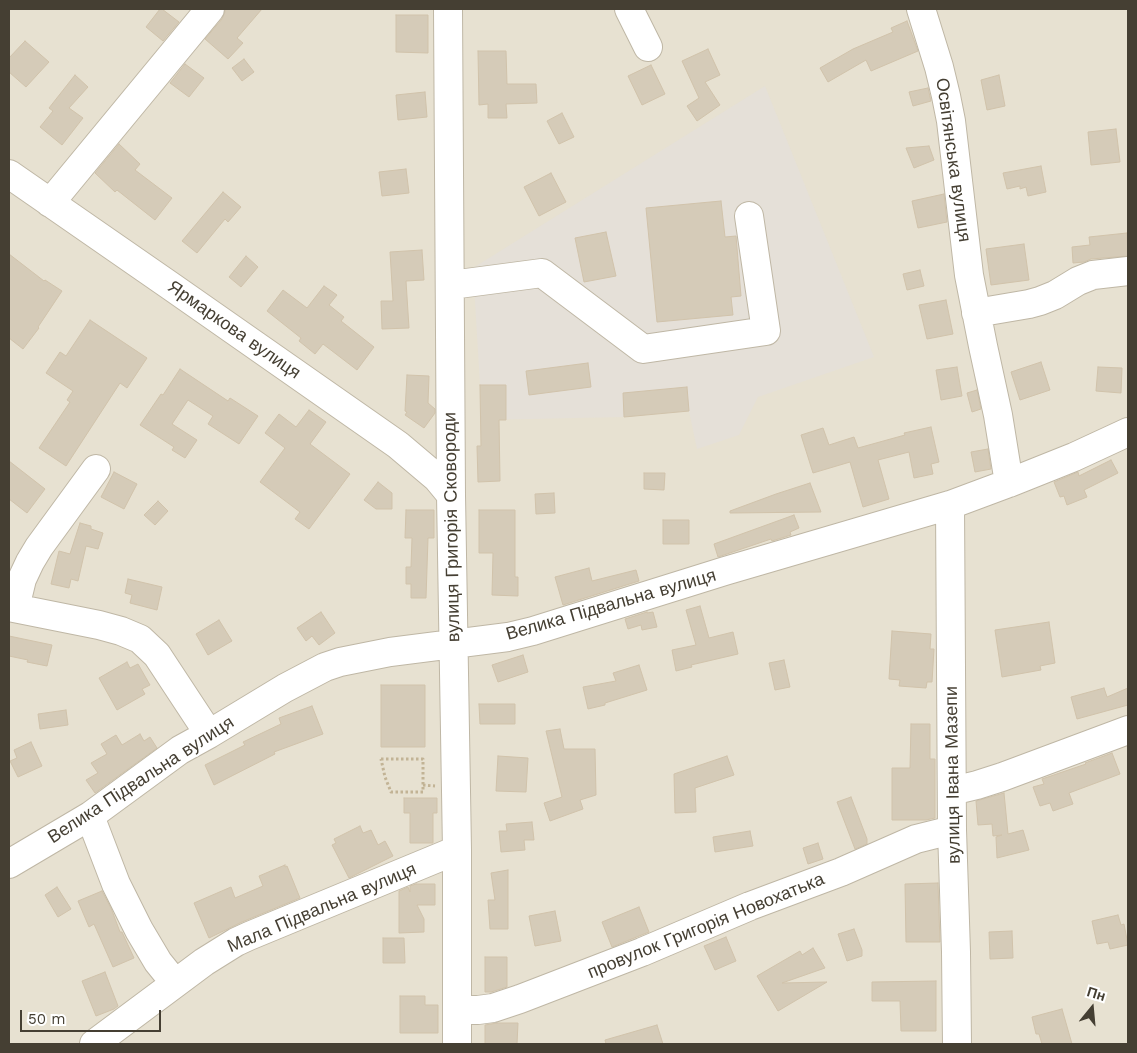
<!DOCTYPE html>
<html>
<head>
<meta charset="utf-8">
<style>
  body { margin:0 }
  #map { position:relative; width:1137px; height:1053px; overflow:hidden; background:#f3efe3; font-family:"Work Sans",sans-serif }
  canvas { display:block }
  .frame { position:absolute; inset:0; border:10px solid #453f33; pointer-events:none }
  .north { position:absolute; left:1067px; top:983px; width:50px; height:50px; -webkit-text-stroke:4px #fff; paint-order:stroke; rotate:17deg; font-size:14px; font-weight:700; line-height:20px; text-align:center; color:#453f33 }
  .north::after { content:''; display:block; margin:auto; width:18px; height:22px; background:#453f33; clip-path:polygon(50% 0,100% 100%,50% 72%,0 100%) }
  .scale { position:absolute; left:20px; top:1010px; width:141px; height:22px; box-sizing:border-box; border:2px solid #453f33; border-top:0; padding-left:6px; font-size:15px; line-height:18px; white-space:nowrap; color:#453f33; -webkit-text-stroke:4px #fff; paint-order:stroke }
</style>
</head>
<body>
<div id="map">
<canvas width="1137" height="1053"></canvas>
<div class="frame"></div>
<div class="north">Пн</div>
<div class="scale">50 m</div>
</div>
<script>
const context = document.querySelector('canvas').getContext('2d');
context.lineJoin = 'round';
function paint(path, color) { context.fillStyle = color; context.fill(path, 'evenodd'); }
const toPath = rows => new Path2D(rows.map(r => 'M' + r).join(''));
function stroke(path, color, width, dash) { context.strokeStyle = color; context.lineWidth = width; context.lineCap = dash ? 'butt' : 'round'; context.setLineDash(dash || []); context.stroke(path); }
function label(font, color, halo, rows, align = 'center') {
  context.font = font + ' "Work Sans",sans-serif'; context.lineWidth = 4; context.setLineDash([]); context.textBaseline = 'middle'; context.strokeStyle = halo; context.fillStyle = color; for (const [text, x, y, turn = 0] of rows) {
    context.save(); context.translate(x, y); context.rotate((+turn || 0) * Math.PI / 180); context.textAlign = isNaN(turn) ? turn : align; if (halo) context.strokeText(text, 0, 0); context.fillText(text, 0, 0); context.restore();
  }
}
paint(toPath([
  [9,9,1128,9,1128,1044,9,1044]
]), '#e7e1d1');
paint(toPath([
  [765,86,874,357,758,397,739,435,697,449,689,411,624,417,481,420,480,385,473,268]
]), '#e5e0d8');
const building = toPath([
  [160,9,162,9,179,22,163,41,146,27,160,9],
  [225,9,262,9,237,38,243,43,228,59,205,39,222,19,225,12,225,9],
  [396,15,428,15,428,53,396,52,396,15],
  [907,21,918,51,871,71,866,60,828,82,820,68,853,49,893,32,891,28,907,21],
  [25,41,49,62,26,87,9,72,9,58,25,41],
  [708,49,720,75,705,82,720,105,697,121,687,106,699,98,682,61,708,49],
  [478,51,506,51,507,84,536,84,537,103,506,104,507,118,488,118,488,104,479,105,478,51],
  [244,59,254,72,242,81,232,68,244,59],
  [185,64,204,78,189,97,170,83,185,64],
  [651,65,665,94,642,105,628,76,651,65],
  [75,75,88,87,69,108,83,118,62,145,40,127,53,111,49,108,75,75],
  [999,75,1005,106,987,110,981,80,999,75],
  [928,88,931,101,913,106,909,92,928,88],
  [425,92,427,117,398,120,396,95,425,92],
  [562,113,574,137,559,144,547,121,562,113],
  [1116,129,1120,162,1091,165,1088,132,1116,129],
  [119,144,140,164,135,170,172,198,155,220,117,190,115,192,95,173,119,144],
  [929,146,934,160,914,168,906,148,929,146],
  [1041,166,1046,192,1028,196,1026,187,1020,189,1020,186,1007,189,1003,173,1041,166],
  [406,169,409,193,382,196,379,172,406,169],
  [551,173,566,202,539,216,524,187,551,173],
  [223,192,241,207,228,222,225,219,197,253,182,241,223,192],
  [944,194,947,222,918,228,912,201,944,194],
  [721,201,725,237,736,236,741,296,731,297,733,315,657,322,646,208,721,201],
  [606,232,616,276,584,282,575,238,606,232],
  [1127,233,1128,256,1091,259,1084,262,1073,263,1072,247,1090,245,1089,237,1127,233],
  [1024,244,1029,280,991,285,986,249,1024,244],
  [422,250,424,280,406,281,409,328,382,329,381,301,393,301,390,252,422,250],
  [9,254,44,281,45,280,62,291,38,327,39,328,23,349,9,338,9,254],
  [246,256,258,267,241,287,229,277,246,256],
  [920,270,924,286,907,290,903,274,920,270],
  [324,286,337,295,329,305,344,317,341,321,374,347,357,370,323,344,315,354,299,341,301,338,267,311,283,290,307,308,324,286],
  [946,300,953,334,927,339,919,305,946,300],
  [90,320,147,358,127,388,120,383,66,466,39,448,70,402,67,400,73,391,46,373,60,352,66,356,90,320],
  [1041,362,1050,390,1020,400,1011,372,1041,362],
  [588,363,591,387,529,395,526,371,588,363],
  [957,367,962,396,941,400,936,370,957,367],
  [1098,367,1122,368,1121,393,1096,391,1098,367],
  [180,369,228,401,230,398,258,416,239,444,208,424,213,416,188,400,172,424,197,440,185,458,172,450,174,447,140,425,161,394,163,395,180,369],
  [407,375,429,376,428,403,435,409,435,413,424,428,405,415,407,412,405,411,407,375],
  [480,385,506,385,506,420,499,420,500,481,478,482,477,446,481,446,480,385],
  [687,387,689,411,624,417,623,393,687,387],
  [977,390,981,409,972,412,967,393,977,390],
  [309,410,326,422,310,444,350,474,309,529,295,519,300,512,260,482,285,448,265,433,279,414,296,427,309,410],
  [931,427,939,462,931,464,933,474,914,478,909,452,878,460,889,499,863,507,850,462,813,473,801,435,823,428,829,445,854,437,858,448,905,435,904,433,931,427],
  [988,449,991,469,975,472,971,452,988,449],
  [1111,460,1118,473,1084,490,1087,497,1067,505,1064,496,1060,497,1054,482,1078,472,1079,476,1111,460],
  [9,461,45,489,27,513,9,499,9,461],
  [114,472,137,484,124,509,101,497,114,472],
  [644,473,665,473,664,490,644,489,644,473],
  [378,482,392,493,392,509,376,509,364,500,378,482],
  [810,483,821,512,730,513,730,511,776,494,810,483],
  [554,493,555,513,536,514,535,494,554,493],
  [158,501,168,511,155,525,144,515,158,501],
  [406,510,434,510,434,538,428,538,426,598,411,598,411,584,406,584,406,567,411,567,412,538,405,538,406,510],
  [479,510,515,510,515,577,518,577,518,596,492,595,493,553,479,553,479,510],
  [794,515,799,528,790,532,791,535,772,541,771,539,718,557,714,544,794,515],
  [663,520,689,520,689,544,663,544,663,520],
  [80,523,91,526,91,529,103,533,98,549,86,546,78,581,71,579,69,588,51,584,59,551,70,554,80,523],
  [589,568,592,581,636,570,639,581,563,605,555,577,589,568],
  [128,579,162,587,157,610,130,603,132,595,125,593,128,579],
  [700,606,709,638,733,632,738,654,691,665,692,667,676,671,672,650,696,645,686,610,700,606],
  [321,612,335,633,319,645,312,636,306,641,297,628,321,612],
  [647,612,647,613,653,612,657,627,642,630,641,625,628,629,625,619,647,612],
  [219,620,232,641,208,655,196,634,219,620],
  [1049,622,1055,663,1040,666,1041,670,1002,677,995,630,1049,622],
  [892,631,931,634,930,649,934,649,932,682,927,682,926,688,899,686,900,680,889,679,892,631],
  [9,636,52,645,47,666,27,662,28,660,9,656,9,636],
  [523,655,528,672,498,682,492,665,523,655],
  [784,660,790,687,775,690,769,663,784,660],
  [127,662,130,668,138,664,150,685,142,689,145,694,117,710,99,678,127,662],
  [639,665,647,690,605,703,605,705,588,709,583,687,616,681,613,673,639,665],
  [381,685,425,685,425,747,381,747,381,685],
  [1104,688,1107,697,1128,688,1128,705,1077,719,1071,697,1104,688],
  [479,704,515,704,515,724,480,724,479,704],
  [312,706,323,734,274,752,275,754,214,785,205,765,245,745,243,742,281,724,279,718,312,706],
  [66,710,68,725,40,729,38,714,66,710],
  [911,724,930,724,930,759,935,759,935,818,926,820,892,820,892,768,910,768,911,724],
  [560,729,564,749,595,749,596,795,580,800,583,809,550,821,544,803,562,797,546,731,560,729],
  [140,734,144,741,150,737,157,748,95,793,86,780,98,773,91,763,107,754,101,744,116,735,122,745,140,734],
  [31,742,42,766,18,777,10,761,17,758,14,750,31,742],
  [1112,753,1120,774,1069,793,1073,804,1053,811,1050,803,1040,806,1033,787,1044,784,1042,779,1086,764,1085,763,1112,753],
  [498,756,528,758,526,792,496,791,498,756],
  [727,756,734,775,695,788,696,812,675,813,674,774,727,756],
  [1004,793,1008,834,1023,830,1029,850,997,858,996,837,1002,835,993,836,992,824,978,825,976,801,1004,793],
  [851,797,867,839,867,844,855,849,837,802,851,797],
  [404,798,437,798,437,813,433,813,433,843,410,843,410,813,404,813,404,798],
  [532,822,534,840,524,840,525,850,501,852,499,831,507,831,506,824,532,822],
  [360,826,363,833,371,830,378,845,385,841,393,856,349,878,332,845,336,843,334,839,360,826],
  [750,831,753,846,715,852,713,837,750,831],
  [818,843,823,859,808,864,803,848,818,843],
  [285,865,285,867,287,866,300,898,242,922,209,938,194,903,231,887,235,898,263,886,259,876,285,865],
  [508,870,508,929,490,929,488,900,495,900,491,873,508,870],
  [938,883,940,942,906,942,905,884,938,883],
  [416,884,435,884,435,905,417,905,424,919,424,932,399,933,399,891,408,887,410,892,410,886,416,884],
  [57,887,71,909,58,917,45,895,57,887],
  [102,891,111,908,120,932,122,932,134,958,113,967,94,924,89,927,78,901,102,891],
  [639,907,649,932,612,947,602,922,639,907],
  [555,911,561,941,535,946,529,916,555,911],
  [1118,915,1121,925,1124,924,1128,945,1110,949,1108,942,1097,944,1092,921,1118,915],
  [854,929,862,950,862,956,847,961,838,934,854,929],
  [1012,931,1013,958,990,959,989,932,1012,931],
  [726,937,736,961,715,970,704,946,726,937],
  [383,938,404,938,405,963,383,963,383,938],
  [813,948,825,968,782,983,827,982,778,1011,757,976,800,951,802,955,813,948],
  [485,957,507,957,507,987,491,992,485,992,485,957],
  [105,972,118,1006,114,1009,96,1016,82,981,105,972],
  [936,981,936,1031,901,1031,900,1001,872,1001,872,982,936,981],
  [400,996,425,996,425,1005,438,1005,438,1033,400,1033,400,996],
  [1062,1009,1072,1044,1042,1044,1039,1034,1036,1034,1032,1017,1062,1009],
  [497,1023,518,1023,517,1044,485,1044,485,1025,497,1023],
  [657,1025,663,1044,606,1044,605,1040,657,1025]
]);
paint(building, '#d5cbb8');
stroke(building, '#d1c3ab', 1);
const minor = toPath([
  [448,9,451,495,457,850,457,1044],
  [629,9,648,47],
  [921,9,939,67,946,96,951,121,969,275,983,346,998,415,1009,483],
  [9,174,172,287,398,445,437,478,451,495],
  [50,203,210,9],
  [451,285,542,273,643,349,766,331,749,216],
  [976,313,1029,304,1040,301,1055,295,1078,281,1093,275,1128,271],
  [950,505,952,830,956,952,957,1044],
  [9,607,99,625,121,631,140,639,157,655,209,734],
  [15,608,22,579,30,562,39,547,96,469],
  [952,791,977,785,1002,777,1128,730],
  [90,816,116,884,139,930,158,962,175,983],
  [9,864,90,816,180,750,209,734,285,688,325,667,340,662,390,652,508,637,533,631,725,571,950,505,1009,483,1074,457,1128,432],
  [457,1010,478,1010,493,1008,520,999,642,952,750,906,841,872,916,839,952,830],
  [94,1044,204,962,236,942,249,936,457,850]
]);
stroke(minor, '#bfb7a5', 30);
stroke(toPath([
  [381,759,423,759,423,792,391,792,385,777,381,759],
  [423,785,435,786]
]), '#c2b395', 3, [2.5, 2.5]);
stroke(minor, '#fff', 28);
label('18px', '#453f33', '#fff', [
  ["Освітянська вулиця",953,160,82],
  ["Ярмаркова вулиця",234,330,35],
  ["вулиця Григорія Сковороди",452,527,-91],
  ["Велика Підвальна вулиця",611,605,-16],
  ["вулиця Івана Мазепи",953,775,-91],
  ["Велика Підвальна вулиця",141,780,-33],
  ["Мала Підвальна вулиця",322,908,-23],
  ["провулок Григорія Новохатька",706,926,-22]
]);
</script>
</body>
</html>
